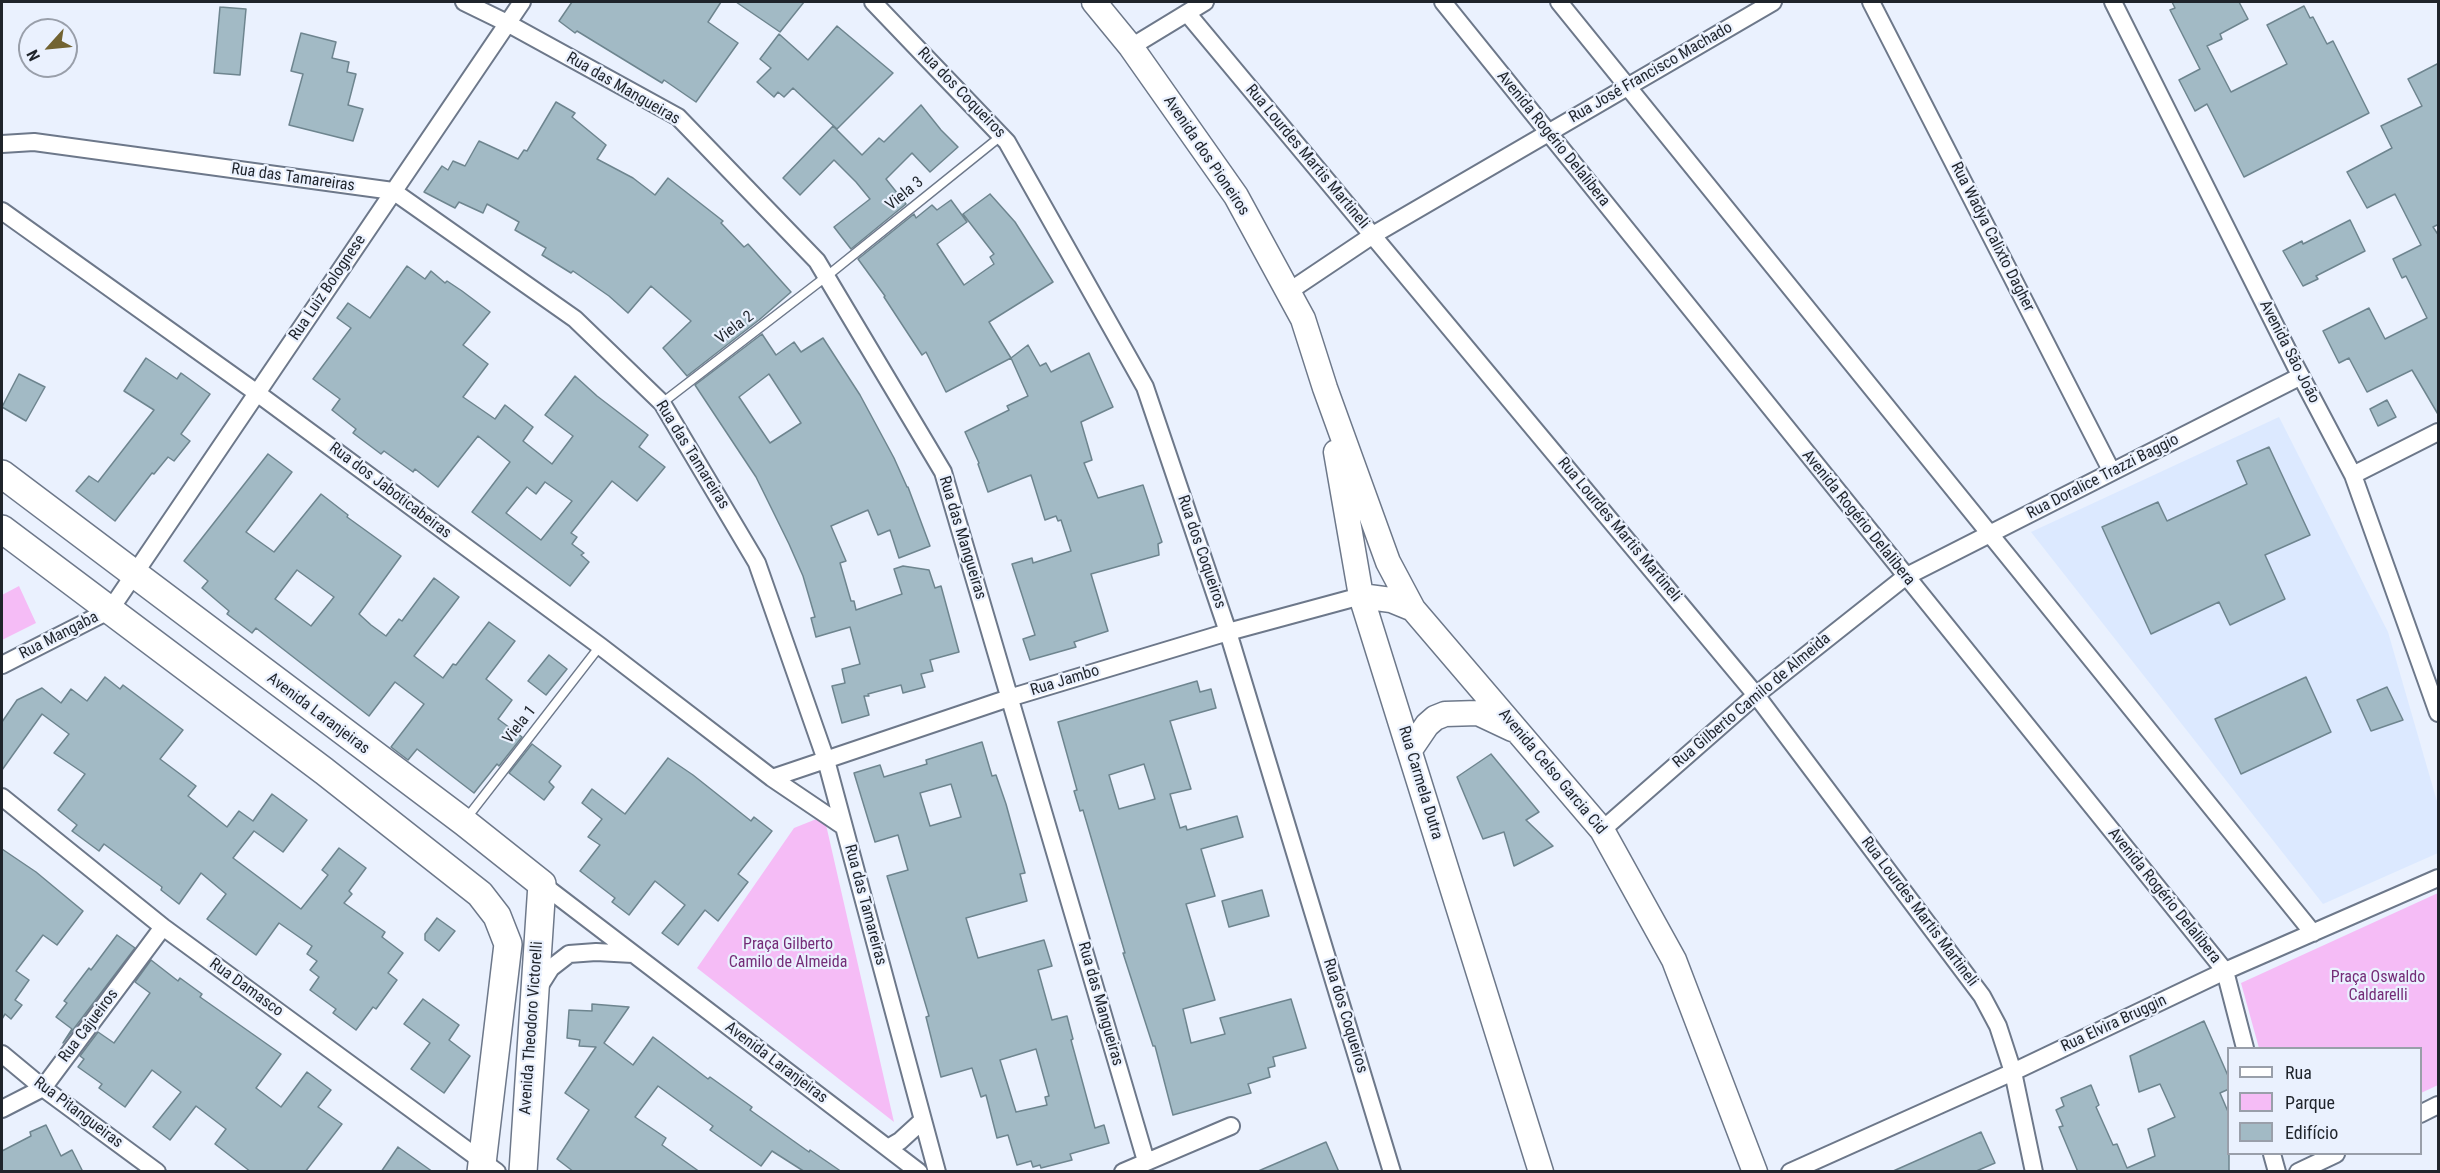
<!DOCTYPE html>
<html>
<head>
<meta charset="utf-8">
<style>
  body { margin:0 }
  #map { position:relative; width:2440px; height:1173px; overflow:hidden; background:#eaf1fe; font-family:"Roboto Condensed",sans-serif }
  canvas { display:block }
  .frame { position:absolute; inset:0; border:3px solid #1f242b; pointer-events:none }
  .legend { position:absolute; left:2227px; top:1047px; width:195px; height:108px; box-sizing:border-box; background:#eaf1fe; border:2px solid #999faa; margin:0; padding:8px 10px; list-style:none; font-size:18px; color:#1f242b }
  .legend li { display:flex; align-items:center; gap:12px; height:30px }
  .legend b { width:30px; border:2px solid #999faa }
  .north { position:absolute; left:18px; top:18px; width:60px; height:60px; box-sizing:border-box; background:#eaf1fe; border:2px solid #999faa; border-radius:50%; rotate:243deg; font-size:16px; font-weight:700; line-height:24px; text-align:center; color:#1f242b }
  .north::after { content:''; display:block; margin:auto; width:21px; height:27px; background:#726331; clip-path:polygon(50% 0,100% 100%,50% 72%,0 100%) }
</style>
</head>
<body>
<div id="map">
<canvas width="2440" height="1173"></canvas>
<div class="frame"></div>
<ul class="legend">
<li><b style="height:8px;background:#fff"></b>Rua</li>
<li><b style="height:16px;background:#f5bcf6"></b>Parque</li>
<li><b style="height:16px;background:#a2bac5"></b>Edifício</li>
</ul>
<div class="north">N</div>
</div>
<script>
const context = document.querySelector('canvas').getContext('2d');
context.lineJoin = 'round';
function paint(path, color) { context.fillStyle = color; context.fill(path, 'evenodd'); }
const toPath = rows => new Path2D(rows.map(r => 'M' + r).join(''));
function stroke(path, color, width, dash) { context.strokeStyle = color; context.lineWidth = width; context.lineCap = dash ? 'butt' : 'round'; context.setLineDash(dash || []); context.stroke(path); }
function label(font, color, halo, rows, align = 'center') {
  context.font = font + ' "Roboto Condensed",sans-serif'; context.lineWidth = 4.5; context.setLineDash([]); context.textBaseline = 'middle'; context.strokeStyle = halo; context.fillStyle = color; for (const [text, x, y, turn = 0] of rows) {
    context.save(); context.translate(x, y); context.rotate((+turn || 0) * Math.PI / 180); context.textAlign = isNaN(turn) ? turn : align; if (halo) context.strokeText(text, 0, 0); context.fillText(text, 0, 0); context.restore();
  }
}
paint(toPath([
  [2279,417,2388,632,2438,805,2438,853,2323,904,2031,532]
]), '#dce9ff');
paint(toPath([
  [19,586,36,623,2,640,2,595],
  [824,816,894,1122,697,968,794,828],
  [2438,893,2438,1085,2421,1093,2420,1048,2259,1048,2241,983]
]), '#f5bcf6');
const building = toPath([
  [572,2,721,2,708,22,738,43,696,102,664,80,662,83,577,31,575,33,559,21,572,2],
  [736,2,804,2,780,32,736,2],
  [2172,2,2239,2,2248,19,2220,34,2222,39,2207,46,2231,92,2287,64,2267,25,2304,6,2310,18,2313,17,2327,44,2333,41,2369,113,2244,177,2207,104,2195,111,2179,80,2200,69,2170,10,2175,8,2172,2],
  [220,7,246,9,240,75,214,73,220,7],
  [837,26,893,73,837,129,793,88,784,97,778,92,774,97,757,82,771,68,760,59,779,34,808,60,837,26],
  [301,33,336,42,332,58,349,62,347,72,356,74,348,105,363,109,353,141,289,125,303,74,291,71,301,33],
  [2439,63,2439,224,2433,227,2439,236,2439,416,2412,370,2367,392,2349,358,2339,363,2323,331,2369,308,2385,339,2427,318,2406,276,2402,278,2393,259,2421,245,2395,194,2367,208,2347,172,2392,148,2381,126,2422,106,2408,79,2439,63],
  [556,102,575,113,572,117,606,145,597,159,633,178,655,195,668,178,723,221,721,223,744,247,748,244,791,292,759,320,687,376,663,348,691,321,651,286,628,313,609,296,573,271,571,273,542,255,546,248,515,230,519,222,487,204,483,213,459,202,455,208,424,192,442,166,448,170,453,161,465,166,479,141,518,159,524,150,527,151,556,102],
  [921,105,941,130,958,147,930,172,912,153,886,179,906,204,851,249,834,227,870,199,856,182,834,160,800,195,783,178,833,126,862,155,879,138,884,142,921,105],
  [990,194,1015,222,1053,282,989,322,1011,358,1028,345,1040,366,1046,363,1051,372,1089,353,1113,407,1081,422,1092,460,1084,463,1098,498,1143,485,1162,542,1158,544,1159,555,1091,574,1108,631,1074,642,1076,647,1030,660,1023,639,1035,635,1012,564,1032,558,1033,563,1071,551,1061,520,1058,521,1056,516,1045,520,1031,475,988,492,978,464,979,463,965,432,1009,410,1007,406,1028,396,1011,358,946,392,926,352,922,355,884,297,885,296,858,259,914,214,916,218,932,205,937,210,951,200,967,222,937,244,964,285,994,264,990,257,994,254,963,214,990,194],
  [2350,220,2365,251,2316,276,2318,279,2303,286,2283,251,2302,241,2303,244,2350,220],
  [407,266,425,279,431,271,445,283,447,281,462,291,490,312,463,345,488,364,463,397,495,419,505,405,533,427,523,441,552,464,573,436,545,415,575,376,597,396,648,435,639,447,665,467,637,501,612,481,571,533,577,537,572,544,584,553,581,555,589,562,570,586,472,512,510,462,478,436,438,487,415,469,413,472,384,451,381,454,353,433,356,429,332,410,340,399,313,379,351,328,337,318,348,303,370,318,407,266],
  [545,482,572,501,541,540,506,513,527,487,536,494,545,482],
  [762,334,776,355,794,342,801,352,823,338,860,395,894,458,907,487,908,487,930,546,899,558,890,530,878,535,868,510,831,526,846,561,840,563,851,601,854,601,856,610,902,594,894,569,903,566,929,570,935,588,941,586,959,652,930,660,933,671,921,674,925,687,903,693,901,685,868,694,869,696,864,696,869,715,842,723,832,686,845,683,842,669,860,664,850,627,816,637,811,618,815,617,803,576,789,544,756,477,695,385,762,334],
  [769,374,801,423,770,443,739,397,769,374],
  [146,358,177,379,181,373,210,394,181,434,190,441,174,461,168,457,154,474,152,473,115,521,76,491,89,476,98,482,154,410,124,391,146,358],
  [19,374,45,387,26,421,2,407,19,374],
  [2387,400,2396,417,2378,426,2370,409,2387,400],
  [2269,447,2310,535,2265,555,2285,599,2230,625,2219,602,2151,634,2102,527,2158,502,2167,521,2247,484,2237,461,2269,447],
  [268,454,292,472,246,532,274,552,321,494,348,515,347,517,401,556,359,614,371,625,386,636,399,619,402,621,434,578,459,597,414,656,443,678,453,664,456,665,489,622,515,641,486,679,512,700,498,719,522,737,499,766,497,764,474,793,417,749,408,760,391,747,424,704,395,682,369,716,256,628,252,633,227,614,229,611,202,588,208,581,184,561,268,454],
  [297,570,334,597,311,626,275,599,297,570],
  [549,655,567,669,546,695,528,681,549,655],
  [105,677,120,689,123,685,183,730,160,759,196,786,188,796,227,827,239,811,253,821,272,794,307,820,283,852,254,831,233,858,301,909,328,875,322,870,339,848,366,868,349,891,352,894,344,903,385,932,382,937,403,953,388,973,397,980,376,1009,373,1007,356,1030,333,1013,336,1009,310,990,319,977,310,970,317,961,307,954,312,946,279,923,256,955,207,919,226,894,201,873,179,904,161,890,162,887,104,844,99,851,72,831,77,825,58,810,85,774,54,753,69,734,42,714,2,770,2,722,17,700,42,688,61,703,71,689,87,701,105,677],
  [2306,677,2331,732,2241,774,2215,719,2306,677],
  [1197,681,1200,692,1211,689,1216,708,1170,721,1191,789,1170,794,1180,828,1186,826,1187,830,1237,816,1243,837,1201,849,1215,896,1186,904,1215,1000,1183,1009,1191,1043,1225,1034,1220,1018,1291,999,1306,1048,1273,1057,1275,1066,1268,1068,1270,1077,1248,1084,1251,1093,1173,1115,1155,1046,1153,1046,1123,953,1125,953,1083,810,1080,811,1074,791,1077,790,1058,722,1197,681],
  [1144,764,1155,799,1119,809,1109,775,1144,764],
  [2387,687,2403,720,2371,731,2357,700,2387,687],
  [982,742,992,776,996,775,1006,804,1025,873,1020,874,1027,901,966,918,978,958,1044,940,1052,966,1038,970,1052,1020,1067,1016,1073,1039,1071,1040,1095,1128,1104,1125,1109,1143,1070,1154,1072,1160,1041,1168,1040,1165,1033,1167,1031,1161,1017,1165,1008,1135,997,1138,986,1095,981,1097,972,1068,941,1077,926,1017,929,1016,887,876,908,870,898,835,875,842,854,773,880,765,884,777,927,764,926,760,982,742],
  [951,784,961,817,930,826,920,793,951,784],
  [1036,1049,1049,1096,1045,1097,1047,1105,1016,1112,1000,1060,1036,1049],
  [532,744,561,766,549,782,554,787,544,800,509,773,532,744],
  [1491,754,1539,812,1526,820,1553,846,1514,866,1504,832,1483,839,1457,777,1491,754],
  [668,758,693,775,751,821,754,817,772,831,738,874,748,882,718,921,705,910,678,945,662,933,685,905,655,881,629,915,612,902,615,898,580,871,600,845,588,837,602,819,582,803,592,789,625,814,668,758],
  [2,849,36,872,83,911,57,945,43,935,16,971,29,980,15,1000,22,1005,11,1019,5,1014,2,1019,2,849],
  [1262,890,1269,916,1229,927,1222,901,1262,890],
  [437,918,455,931,439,951,425,940,425,934,437,918],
  [117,935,135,948,63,1043,72,1029,56,1017,67,1003,64,1001,89,968,91,970,117,935],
  [151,960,178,981,180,978,202,994,200,997,281,1054,256,1088,281,1107,307,1072,331,1090,318,1107,342,1124,305,1172,251,1172,215,1144,226,1129,196,1106,170,1140,153,1127,181,1092,152,1070,125,1107,99,1088,102,1084,78,1067,84,1059,80,1056,98,1032,114,1043,150,993,135,982,151,960],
  [423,999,459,1025,449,1040,470,1056,444,1093,411,1069,430,1043,404,1024,423,999],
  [592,1004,629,1007,604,1043,633,1065,653,1037,708,1079,710,1077,752,1107,750,1110,809,1152,810,1150,842,1172,805,1172,772,1151,761,1166,710,1130,713,1126,658,1086,635,1117,666,1138,662,1145,700,1172,574,1172,557,1159,589,1110,565,1093,596,1047,579,1046,580,1040,567,1038,569,1010,592,1011,592,1004],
  [2204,1021,2229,1078,2229,1089,2220,1093,2229,1114,2229,1172,2078,1172,2059,1127,2063,1126,2056,1110,2064,1106,2061,1098,2091,1085,2099,1105,2096,1107,2113,1145,2117,1144,2127,1168,2155,1156,2148,1129,2175,1117,2160,1084,2139,1092,2130,1056,2204,1021],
  [46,1125,61,1156,72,1150,83,1172,2,1172,2,1151,31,1136,30,1132,46,1125],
  [1981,1132,1995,1163,1974,1172,1891,1172,1981,1132],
  [1326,1142,1339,1172,1256,1172,1326,1142],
  [398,1147,433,1172,381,1172,398,1147]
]);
paint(building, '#a2bac5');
stroke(building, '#6e858f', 1.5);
const service = toPath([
  [662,403,827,276,1001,136],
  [466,819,600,646]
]);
const minor = toPath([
  [464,2,507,23,678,117,817,261,943,472,1146,1161],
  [873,2,1007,142,1145,387,1228,632,1392,1172],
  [1443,2,2225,971,2245,1048],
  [1559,2,2313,933],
  [1871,2,2112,472],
  [2113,2,2296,367,2353,475,2438,713],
  [1187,13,1756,695,1982,996,1998,1026,2013,1072,2034,1172],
  [1131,47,1205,2],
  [2,144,34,142,393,191,575,319,662,403,757,563,826,760,937,1172],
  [2,211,257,393,600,646,772,778,843,826],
  [1288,292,1373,235,1773,2],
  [2353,475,2438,432],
  [2,665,110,610,522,2],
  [772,778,1009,698,1228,632,1361,596],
  [2,797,163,927,497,1172],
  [1602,830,1756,695,1905,577,2301,376],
  [542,884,919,1172],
  [539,987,551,968,569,954,596,952,633,954],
  [2,1054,43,1088,157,1172],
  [2,1109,43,1088,163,927],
  [2420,1114,2438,1105],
  [888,1148,900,1141,923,1120],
  [2272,1154,2277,1172],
  [1123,1172,1231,1126],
  [1790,1172,2013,1072,2225,971,2438,878],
  [2298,1172,2336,1154]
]);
const secondary = toPath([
  [1094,2,1131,47,1236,196,1303,319,1325,388,1388,562,1413,609,1602,830,1674,960,1755,1172],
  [1336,452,1361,596,1541,1172],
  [1361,596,1391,600,1413,609],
  [1410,750,1427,725,1435,718,1445,714,1478,713,1512,729]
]);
const primary = toPath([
  [2,474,464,822,542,884,523,1172],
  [2,529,324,771,480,894,497,916,508,944,481,1172]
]);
stroke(service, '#6d788a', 11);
stroke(minor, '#6d788a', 20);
stroke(secondary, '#6d788a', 27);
stroke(primary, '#6d788a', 30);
stroke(service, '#fff', 8);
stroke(minor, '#fff', 16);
stroke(secondary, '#fff', 24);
stroke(primary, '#fff', 27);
label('16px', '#1f242b', '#eaf1fe', [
  ["Rua José Francisco Machado",1651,73,-30],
  ["Rua das Mangueiras",623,89,30],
  ["Rua dos Coqueiros",961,93,46],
  ["Avenida Rogério Delalibera",1553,139,51],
  ["Avenida dos Pioneiros",1206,156,56],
  ["Rua Lourdes Martis Martineli",1307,157,50],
  ["Rua das Tamareiras",293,178,8],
  ["Viela 3",905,194,-39],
  ["Rua Wadya Calixto Dagher",1992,237,63],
  ["Rua Luiz Bolognese",328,288,-56],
  ["Viela 2",735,328,-37],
  ["Avenida São João",2289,352,63],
  ["Rua das Tamareiras",692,455,58],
  ["Rua Doralice Trazzi Baggio",2103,477,-27],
  ["Rua dos Jaboticabeiras",390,491,37],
  ["Avenida Rogério Delalibera",1858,518,51],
  ["Rua Lourdes Martis Martineli",1619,530,50],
  ["Rua das Mangueiras",962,538,73],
  ["Rua dos Coqueiros",1201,552,71],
  ["Rua Mangaba",59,636,-27],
  ["Rua Jambo",1065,681,-17],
  ["Rua Gilberto Camilo de Almeida",1752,701,-40],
  ["Avenida Laranjeiras",318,714,37],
  ["Viela 1",520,725,-52],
  ["Avenida Celso Garcia Cid",1552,772,50],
  ["Rua Carmela Dutra",1420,783,73],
  ["Avenida Rogério Delalibera",2164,896,51],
  ["Rua das Tamareiras",865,905,75],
  ["Rua Lourdes Martis Martineli",1919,912,53],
  ["Rua Damasco",246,988,36],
  ["Rua das Mangueiras",1100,1004,74],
  ["Rua dos Coqueiros",1345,1016,73],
  ["Rua Elvira Bruggin",2114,1024,-25],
  ["Rua Cajueiros",89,1026,-53],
  ["Avenida Theodoro Victorelli",532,1028,-86],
  ["Avenida Laranjeiras",776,1063,37],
  ["Rua Pitangueiras",78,1113,37]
]);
label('16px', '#742c77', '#eaf1fe', [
  ["Praça Gilberto",788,945],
  ["Camilo de Almeida",788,963],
  ["Praça Oswaldo",2378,978],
  ["Caldarelli",2378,996]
]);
</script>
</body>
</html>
